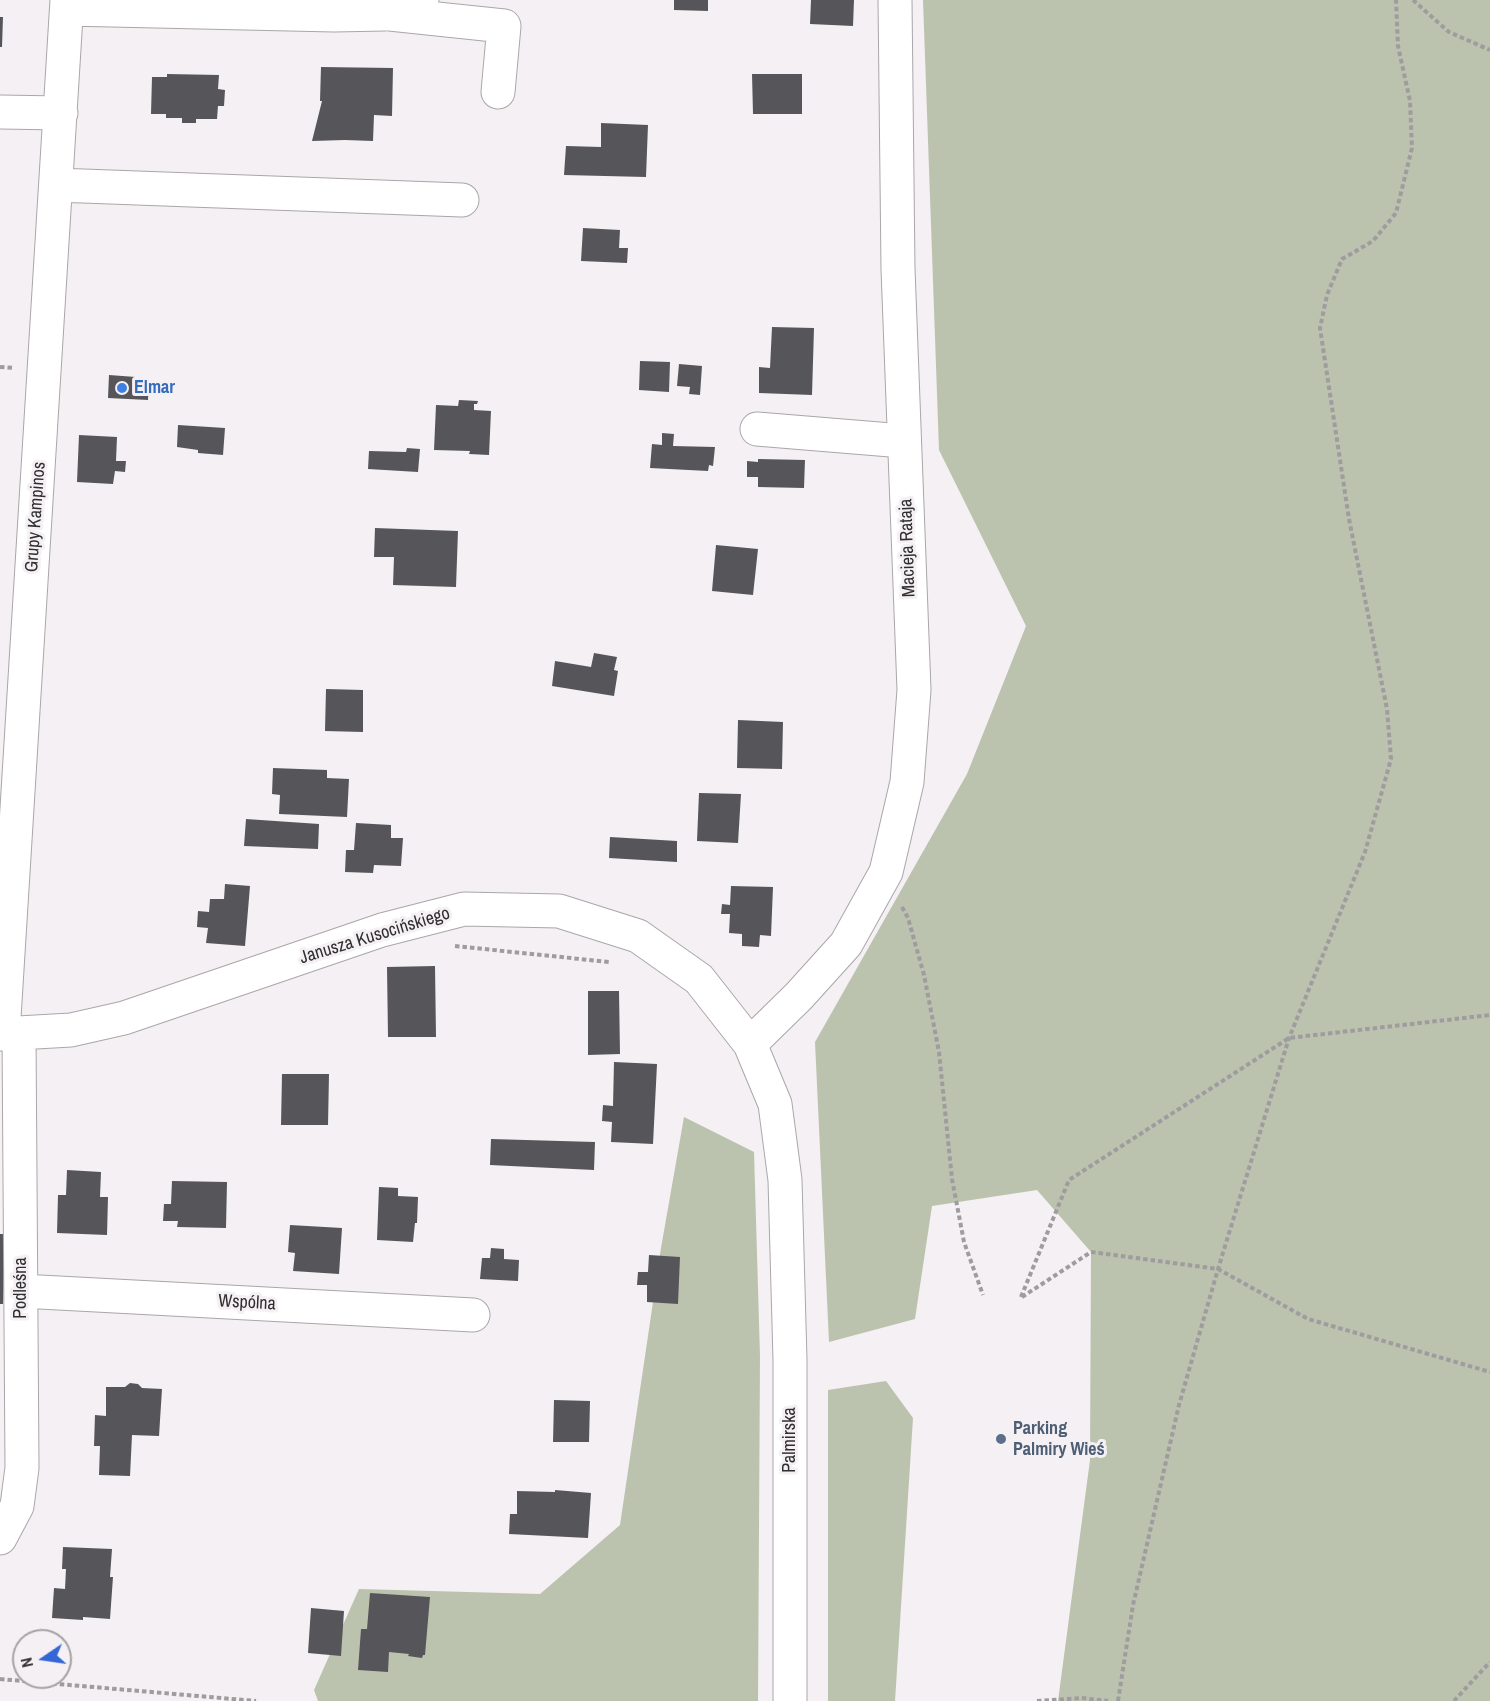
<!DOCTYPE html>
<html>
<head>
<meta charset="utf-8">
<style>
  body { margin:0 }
  #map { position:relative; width:1490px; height:1701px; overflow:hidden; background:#f4f0f3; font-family:"Archivo Narrow",sans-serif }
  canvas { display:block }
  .north { position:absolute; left:12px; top:1629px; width:60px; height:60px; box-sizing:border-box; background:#f4f0f3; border:2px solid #a6a3a5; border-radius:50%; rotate:257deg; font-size:16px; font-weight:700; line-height:24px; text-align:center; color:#302f30 }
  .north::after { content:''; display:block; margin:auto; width:21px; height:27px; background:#3367d6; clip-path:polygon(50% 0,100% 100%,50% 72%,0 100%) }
</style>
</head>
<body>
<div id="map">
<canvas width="1490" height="1701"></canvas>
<div class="north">N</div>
</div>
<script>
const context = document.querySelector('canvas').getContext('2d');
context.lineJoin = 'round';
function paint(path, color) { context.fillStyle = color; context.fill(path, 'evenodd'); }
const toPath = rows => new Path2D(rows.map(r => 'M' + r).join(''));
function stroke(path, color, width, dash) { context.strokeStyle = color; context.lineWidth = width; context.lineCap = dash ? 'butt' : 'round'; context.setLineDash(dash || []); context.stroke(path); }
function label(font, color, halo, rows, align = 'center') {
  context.font = font + ' "Archivo Narrow",sans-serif'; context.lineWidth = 6; context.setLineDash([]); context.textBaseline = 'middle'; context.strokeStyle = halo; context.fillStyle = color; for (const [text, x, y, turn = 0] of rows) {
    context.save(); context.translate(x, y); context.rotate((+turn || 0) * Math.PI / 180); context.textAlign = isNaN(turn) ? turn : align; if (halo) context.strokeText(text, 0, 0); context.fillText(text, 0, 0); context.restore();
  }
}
paint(toPath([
  [923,0,1490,0,1490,1701,1058,1701,1090,1460,1091,1252,1037,1190,932,1206,915,1319,829,1342,815,1042,967,774,1026,626,939,450],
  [684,1117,754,1152,760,1356,758,1701,318,1701,314,1690,359,1589,540,1594,620,1525,661,1248],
  [886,1381,913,1418,895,1701,828,1701,828,1390]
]), '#bbc3ae');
paint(toPath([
  [674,0,708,0,708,11,674,10],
  [811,0,854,0,853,26,810,24],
  [0,17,3,17,2,47,0,47],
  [321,67,393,68,392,116,374,115,373,141,345,140,312,141,322,101,320,101],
  [167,74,219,75,218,89,225,90,224,106,218,106,217,119,196,119,196,123,182,123,182,118,166,118,166,114,151,114,152,77,167,77],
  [752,74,802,74,802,114,753,114],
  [601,123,648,125,646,177,564,175,566,146,601,147],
  [583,228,620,230,619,248,628,248,627,263,581,261],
  [772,327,814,328,812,395,759,393,759,367,770,368],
  [640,361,670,362,669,392,639,390],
  [679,364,702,366,700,395,689,394,690,387,677,386],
  [109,375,149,378,148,400,108,398],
  [459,400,478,401,477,404,474,404,474,410,491,411,489,455,469,454,470,451,434,450,436,405,458,406],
  [178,425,225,428,223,455,198,453,198,450,177,447],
  [662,433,674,434,673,446,715,447,713,466,709,465,708,471,650,468,652,444,662,445],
  [79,435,117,437,116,461,126,461,125,472,115,471,113,484,77,482],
  [407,448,420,449,418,472,368,469,369,451,406,452],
  [758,459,805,460,804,488,758,487,758,477,747,477,747,461,758,462],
  [375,528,458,531,456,587,393,585,394,557,374,557],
  [716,545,758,549,753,595,712,591],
  [594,653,617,657,614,670,618,671,614,696,552,686,555,661,591,667],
  [326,689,363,690,363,732,325,731],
  [738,720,783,722,782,769,737,768],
  [273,768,327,770,327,778,349,779,347,817,279,814,280,795,272,794],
  [699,793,741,794,738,843,697,841],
  [246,819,319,824,318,849,244,846],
  [356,823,391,825,391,838,403,838,401,866,374,865,373,873,345,872,346,850,354,850],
  [610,837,677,841,677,862,609,858],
  [225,884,250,886,245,946,206,943,208,928,197,927,198,911,209,912,210,899,224,899],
  [731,886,773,887,771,936,760,935,759,947,742,946,742,934,729,933,730,914,721,914,722,904,730,905],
  [435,966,436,1037,388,1037,387,967],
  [588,991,619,991,620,1054,588,1055],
  [614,1062,657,1064,653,1144,611,1142,612,1122,602,1121,603,1105,613,1106],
  [282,1074,329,1074,328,1125,281,1125],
  [491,1139,595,1142,594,1170,490,1165],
  [67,1170,101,1172,100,1197,108,1197,107,1235,57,1233,58,1195,66,1195],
  [172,1181,227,1182,226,1228,177,1227,178,1221,163,1221,164,1204,171,1204],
  [379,1187,398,1188,398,1196,418,1197,417,1223,415,1223,413,1242,377,1240],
  [290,1225,342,1228,339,1274,293,1271,295,1253,288,1252],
  [0,1234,5,1234,3,1304,0,1304],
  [491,1248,504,1249,504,1259,519,1260,518,1281,480,1279,482,1258,490,1258],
  [649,1255,680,1257,678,1304,647,1302,647,1285,637,1285,638,1272,648,1272],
  [130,1383,138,1384,142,1388,162,1389,159,1436,132,1435,130,1476,99,1475,100,1446,94,1446,95,1415,106,1416,106,1387,125,1387],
  [554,1400,590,1401,589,1442,553,1442],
  [555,1490,591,1493,588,1538,509,1534,510,1514,517,1514,517,1491,555,1492],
  [63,1547,112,1549,110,1577,113,1577,110,1619,83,1617,83,1620,52,1618,54,1588,65,1589,66,1569,62,1569],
  [370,1593,430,1597,425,1655,423,1655,422,1658,408,1656,409,1654,389,1652,388,1672,358,1670,361,1629,367,1629],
  [311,1608,344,1611,341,1656,308,1653]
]), '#56565a');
const minor = toPath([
  [67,9,334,15,385,14,422,0],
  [390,14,504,26,498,92],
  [0,112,61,113],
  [56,185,462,200],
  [757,429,903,441],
  [0,1034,71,1030,124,1018,382,930,464,909,559,911,638,936,699,979,750,1044,775,1104,785,1180,790,1360,790,1701],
  [3,1034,67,0],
  [750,1044,799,996,846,944,886,872,907,782,914,690,898,269,895,0],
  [21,1291,473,1315],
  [0,1538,17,1506,22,1468,19,1034]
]);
stroke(minor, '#aaa6a9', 35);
stroke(toPath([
  [1413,0,1449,32,1490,50],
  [0,367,14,368],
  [902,907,908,918,924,975,939,1052,952,1179,964,1242,983,1295],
  [455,946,609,962],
  [1021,1297,1069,1180,1289,1038,1490,1015],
  [1022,1297,1091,1252,1218,1269,1308,1319,1490,1372],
  [0,1679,256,1701],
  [1037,1701,1081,1698,1108,1701],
  [1118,1701,1133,1605,1179,1405,1218,1269,1289,1038,1365,852,1391,759,1387,709,1349,519,1320,328,1327,295,1342,259,1373,241,1396,213,1412,148,1410,101,1398,46,1396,0],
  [1454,1701,1490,1662]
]), '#9e9c9e', 4, [4.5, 3]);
stroke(minor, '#fff', 33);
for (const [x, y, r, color] of [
  [122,388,6,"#3f7fe0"],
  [1001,1439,6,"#5c6f8a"]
]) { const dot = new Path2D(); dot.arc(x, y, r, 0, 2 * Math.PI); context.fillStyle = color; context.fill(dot); stroke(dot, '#f4f0f3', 2); }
label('bold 18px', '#366cbe', '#f4f0f3', [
  ["Elmar",134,388]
], 'left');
label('18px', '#302f30', '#f4f0f3', [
  ["Grupy Kampinos",36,517,-86],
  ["Macieja Rataja",908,548,-92],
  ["Janusza Kusocińskiego",375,936,-17],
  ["Podleśna",21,1288,-90],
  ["Wspólna",247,1303,3],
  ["Palmirska",790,1440,-90]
]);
label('bold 18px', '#4e5e75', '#f4f0f3', [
  ["Parking",1013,1429],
  ["Palmiry Wieś",1013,1450]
], 'left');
</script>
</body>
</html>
